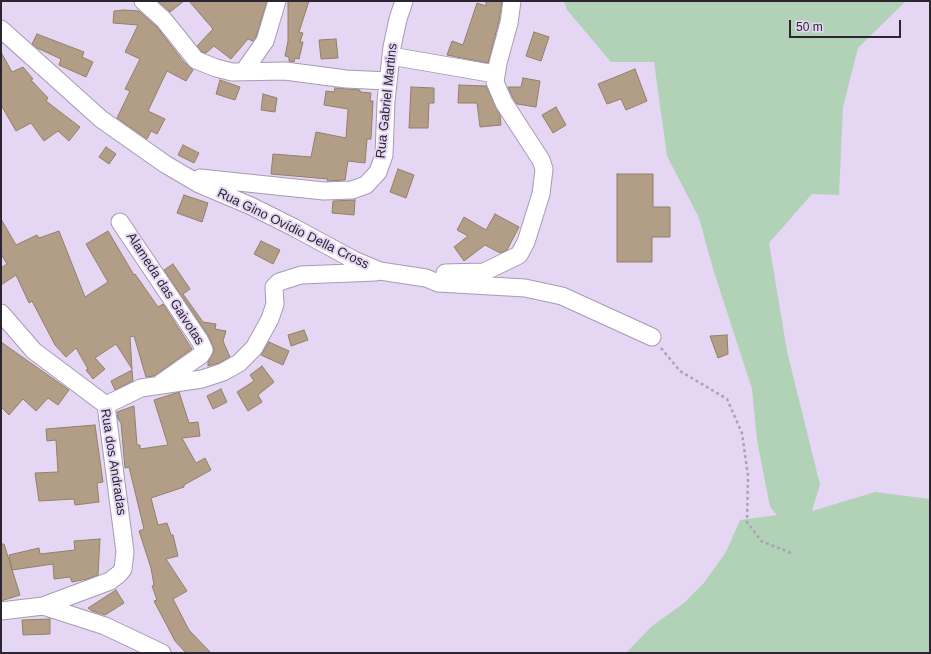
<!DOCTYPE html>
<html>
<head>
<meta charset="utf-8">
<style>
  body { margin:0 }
  #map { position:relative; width:931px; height:654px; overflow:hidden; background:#e5d7f4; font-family:Helvetica,sans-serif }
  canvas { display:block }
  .frame { position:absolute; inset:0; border:2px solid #2a2530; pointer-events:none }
  .scale { position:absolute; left:789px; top:20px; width:112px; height:18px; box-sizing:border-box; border:2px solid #2a2530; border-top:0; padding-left:5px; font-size:12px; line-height:14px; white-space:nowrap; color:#2a2530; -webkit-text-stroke:3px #e5d7f4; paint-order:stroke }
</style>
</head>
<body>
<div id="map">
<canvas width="931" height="654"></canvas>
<div class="frame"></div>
<div class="scale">50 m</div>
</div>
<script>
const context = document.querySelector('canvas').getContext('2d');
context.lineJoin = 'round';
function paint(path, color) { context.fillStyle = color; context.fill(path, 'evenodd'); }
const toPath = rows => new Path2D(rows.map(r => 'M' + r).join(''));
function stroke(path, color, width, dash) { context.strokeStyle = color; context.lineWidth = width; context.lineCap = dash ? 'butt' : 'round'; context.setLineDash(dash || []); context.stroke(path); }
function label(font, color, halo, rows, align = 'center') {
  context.font = font + ' Helvetica,sans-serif'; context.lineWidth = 4; context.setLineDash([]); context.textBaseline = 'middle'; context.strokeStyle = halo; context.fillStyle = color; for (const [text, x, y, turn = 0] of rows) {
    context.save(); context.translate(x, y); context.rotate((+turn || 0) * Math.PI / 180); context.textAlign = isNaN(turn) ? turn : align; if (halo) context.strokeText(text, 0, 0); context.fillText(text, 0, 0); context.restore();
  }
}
paint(toPath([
  [564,1,906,1,858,48,843,107,839,195,812,194,769,243,787,351,820,485,812,511,875,492,930,499,930,653,626,653,652,626,684,603,703,584,726,552,740,520,777,515,770,507,757,440,752,389,713,269,699,218,667,156,654,62,611,62,567,10]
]), '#b2d2b8');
const building = toPath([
  [158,1,184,1,170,12,158,1],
  [189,1,267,1,256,37,253,41,248,39,231,59,214,46,206,53,202,52,197,46,213,29,189,1],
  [288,1,309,1,299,32,303,33,300,42,303,42,299,59,295,58,294,62,289,61,289,57,285,56,288,41,288,1],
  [486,1,502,1,499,21,488,63,447,55,452,41,463,45,477,3,486,6,486,1],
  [124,10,139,11,157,27,183,61,193,70,186,81,167,71,148,111,165,119,157,134,151,131,147,139,117,118,130,91,125,89,140,59,125,52,138,25,113,23,114,11,124,10],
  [534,32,549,37,541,61,526,56,534,32],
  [37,34,84,52,82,57,93,62,86,77,59,65,61,59,37,48,32,44,37,34],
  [336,39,338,58,321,59,319,40,336,39],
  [1,52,12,72,23,67,33,79,31,80,48,98,46,101,80,127,69,141,58,131,44,141,31,123,16,131,1,105,1,52],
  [635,69,647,101,626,110,621,99,607,104,598,84,635,69],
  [523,78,540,81,536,107,517,104,513,98,508,87,521,87,523,78],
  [220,80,240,87,235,100,216,94,220,80],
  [459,85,486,86,500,115,501,125,480,127,477,103,458,103,459,85],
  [411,87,434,88,434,103,429,103,428,128,409,128,411,87],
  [335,88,360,90,360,92,371,93,370,101,373,101,371,139,367,139,365,163,348,161,345,180,327,181,328,179,271,174,273,154,311,157,316,132,346,138,348,109,324,105,326,91,334,92,335,88],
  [263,94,277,98,275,112,261,110,263,94],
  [556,107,566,125,553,133,542,115,556,107],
  [183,145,199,153,194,163,178,155,183,145],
  [106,147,116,154,109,164,99,157,106,147],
  [398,169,414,175,406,198,390,192,398,169],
  [617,174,653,174,653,207,670,207,670,237,652,237,652,262,617,262,617,174],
  [184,195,208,203,202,222,177,213,184,195],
  [355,200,354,215,332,213,333,201,355,200],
  [495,214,519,227,507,250,500,253,485,245,464,261,454,247,468,236,457,230,464,217,486,230,495,214],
  [1,219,16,245,37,235,39,238,59,231,85,297,108,282,86,244,108,231,134,275,135,274,158,307,163,304,192,349,154,376,146,377,134,336,130,337,132,369,116,344,95,358,105,369,93,379,86,370,88,369,76,348,66,357,55,345,32,301,29,303,16,275,1,285,1,268,7,264,1,254,1,219],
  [261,241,280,250,273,264,254,254,261,241],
  [173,264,190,289,183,294,203,322,216,324,215,329,226,331,223,341,230,357,219,363,208,366,208,362,214,351,213,346,208,335,164,270,173,264],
  [304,330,308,340,291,346,288,335,304,330],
  [727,335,728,354,718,358,710,336,727,335],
  [1,342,69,390,58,405,48,398,36,411,23,399,9,415,1,407,1,342],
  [269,342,289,351,283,365,261,355,269,342],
  [262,366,274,382,258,395,262,402,248,411,237,392,254,381,250,375,262,366],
  [132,370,133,381,115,390,111,381,132,370],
  [221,389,227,402,213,409,207,396,221,389],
  [179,392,189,423,198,422,200,436,182,438,196,463,205,458,211,470,184,485,184,487,151,498,158,525,167,523,171,535,173,535,178,556,166,559,187,591,173,599,189,630,211,653,186,653,175,641,154,601,157,600,152,586,154,585,151,568,139,531,144,529,129,467,125,468,121,423,118,419,117,413,117,412,134,406,137,445,140,445,140,449,168,445,154,400,179,392],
  [95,425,103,482,97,483,99,502,75,505,74,499,39,501,35,473,58,472,56,440,47,441,46,429,95,425],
  [100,539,98,575,87,579,72,582,70,577,54,579,53,564,12,570,9,555,39,548,40,554,75,550,74,541,100,539],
  [1,544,4,544,20,595,1,601,1,544],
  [116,590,124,603,105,615,92,611,88,608,116,590],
  [50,619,50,634,23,635,22,620,50,619]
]);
paint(building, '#b29d86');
stroke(building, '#937f68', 1);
const minor = toPath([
  [143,1,164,20,196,60,216,68,232,72,285,71,346,79,388,81],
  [1,29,101,119,165,164,199,184,251,206,293,227,354,260,380,271,426,278,438,283,525,288,562,296,652,337],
  [391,56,495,74],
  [244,71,265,41,277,1],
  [200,178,324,191,352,190,366,185,378,172,384,155,386,101,392,47,398,19,404,1],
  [120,222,200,341,204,350,201,355,161,383],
  [445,273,484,272,519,255,526,242,541,194,544,169,541,160,504,103,495,82,498,63,509,23,512,1],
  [1,313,34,351,106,405,125,552,123,569,119,574,110,581,43,606,1,611],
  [106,405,141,388,202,379,223,372,239,363,254,348,270,319,275,304,274,287,279,282,301,275,376,272],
  [43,606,105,626,162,653]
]);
stroke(minor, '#a79ab5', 19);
stroke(toPath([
  [661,348,680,371,727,399,742,433,748,476,747,522,761,541,794,554]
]), '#aca1b9', 2.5, [3, 3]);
stroke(minor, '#fff', 17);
label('13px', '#2a2530', '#e5d7f4', [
  ["Rua Gabriel Martins",387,101,-84],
  ["Rua Gino Ovídio Della Cross",293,229,26],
  ["Alameda das Gaivotas",165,289,57],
  ["Rua dos Andradas",113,462,81]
]);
</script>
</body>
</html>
